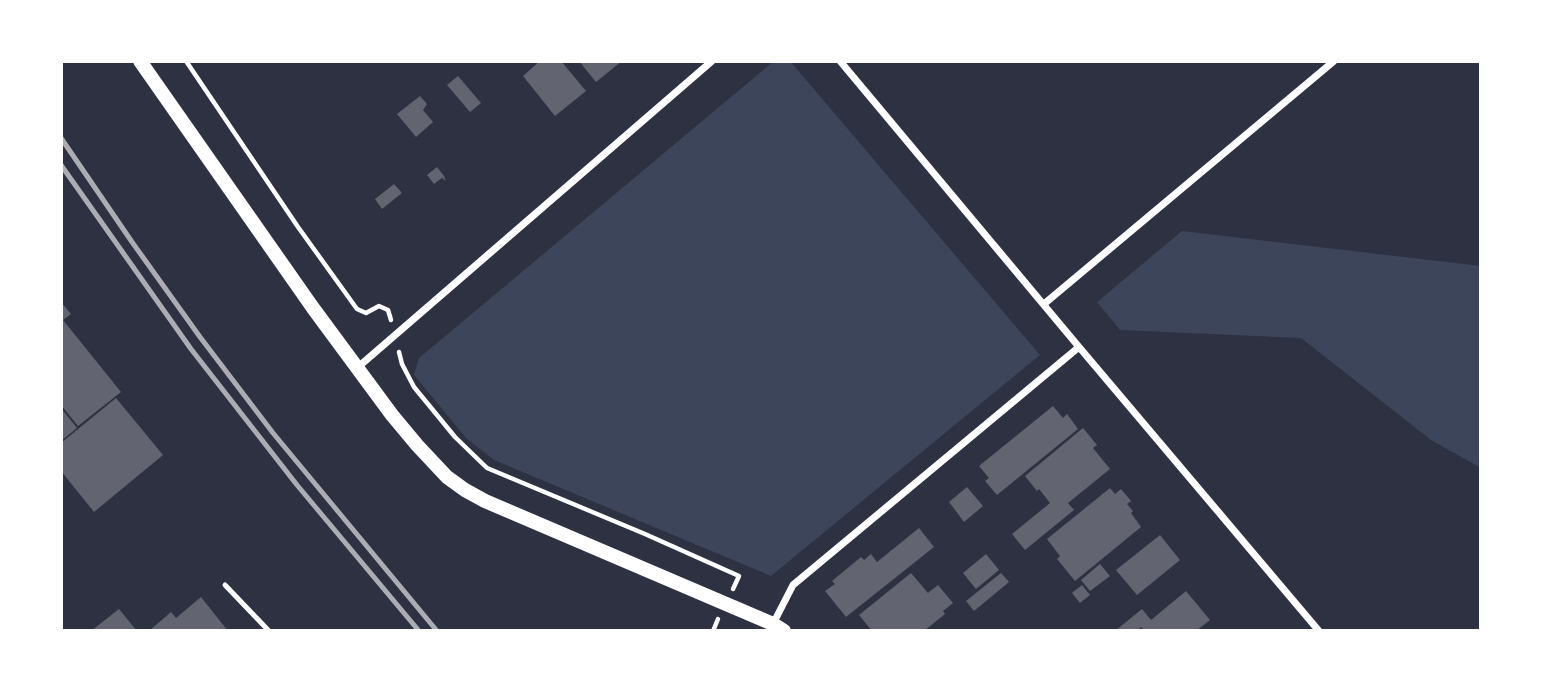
<!DOCTYPE html>
<html>
<head>
<meta charset="utf-8">
<style>
  body { margin:0 }
  #map { position:relative; width:1542px; height:692px; overflow:hidden; background:#2d3142; font-family:Mulish,sans-serif }
  canvas { display:block }
  .frame { position:absolute; inset:0; border:63px solid #fff; pointer-events:none }
</style>
</head>
<body>
<div id="map">
<canvas width="1542" height="692"></canvas>
<div class="frame"></div>
</div>
<script>
const context = document.querySelector('canvas').getContext('2d');
context.lineJoin = 'round';
function paint(path, color) { context.fillStyle = color; context.fill(path, 'evenodd'); }
const toPath = rows => new Path2D(rows.map(r => 'M' + r).join(''));
function stroke(path, color, width, dash) { context.strokeStyle = color; context.lineWidth = width; context.lineCap = dash ? 'butt' : 'round'; context.setLineDash(dash || []); context.stroke(path); }
paint(toPath([
  [774,61,790,61,1040,355,771,576,494,460,466,438,414,375,419,358],
  [1182,231,1481,266,1481,468,1431,440,1301,338,1120,330,1097,302]
]), '#3c4559');
paint(toPath([
  [540,61,561,61,586,91,555,116,523,76],
  [579,61,622,61,596,82],
  [458,76,481,103,470,112,447,85],
  [420,96,427,104,423,110,433,122,416,137,397,114],
  [437,167,444,176,446,181,442,178,434,184,427,175],
  [394,184,402,193,382,209,375,199],
  [61,302,71,314,63,320,121,392,78,426,61,405],
  [116,398,163,455,94,512,61,471,61,443],
  [1053,406,1063,418,1067,414,1078,429,997,495,985,481,989,478,979,466],
  [61,408,77,428,61,441],
  [1083,428,1097,445,1093,448,1110,469,1068,503,1074,510,1025,550,1012,534,1050,503,1039,489,1037,491,1025,476],
  [967,487,983,506,964,522,949,502],
  [1110,488,1115,494,1121,489,1131,501,1127,504,1133,511,1131,513,1141,527,1075,581,1057,559,1060,556,1047,539],
  [919,528,934,547,846,617,825,591,835,584,832,581,861,557,864,560,871,554,877,562],
  [1160,535,1180,560,1137,595,1116,570],
  [986,554,999,570,976,589,963,573],
  [1100,564,1110,576,1090,591,1081,580],
  [911,573,928,593,938,585,953,603,943,611,945,614,924,631,872,631,859,615],
  [1001,573,1009,582,974,611,966,601],
  [1082,585,1090,595,1080,603,1072,593],
  [1186,591,1210,620,1196,631,1145,631,1141,627,1137,631,1115,631,1142,609,1151,620],
  [201,597,228,631,149,631,171,612,176,618],
  [119,609,137,631,91,631]
]), '#626471');
stroke(toPath([
  [186,61,298,227,357,309,366,313,379,306,388,310,391,320],
  [399,352,402,364,414,387,455,437,487,468,645,534,739,576,733,589],
  [713,631,718,619]
]), '#fff', 4.5);
stroke(toPath([
  [225,585,269,631]
]), '#fff', 5);
stroke(toPath([
  [840,61,1079,347,1319,631],
  [1044,304,1334,61],
  [357,368,712,61],
  [773,624,793,585,1079,347]
]), '#fff', 7);
stroke(toPath([
  [140,61,313,308,392,415,417,445,447,477,465,490,485,501,773,624,784,631]
]), '#fff', 14);
stroke(toPath([
  [61,138,132,242,200,337,273,433,437,631],
  [61,165,191,349,297,485,419,631]
]), '#abadb3', 5);
</script>
</body>
</html>
